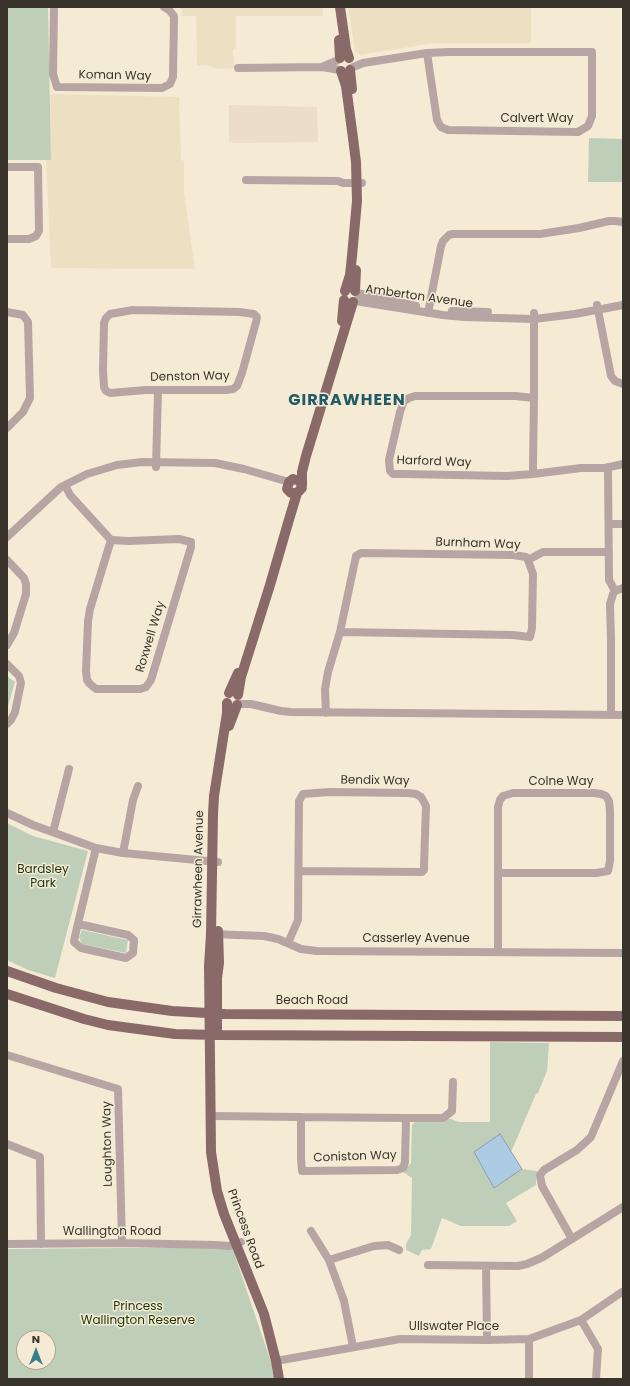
<!DOCTYPE html>
<html>
<head>
<meta charset="utf-8">
<style>
  body { margin:0 }
  #map { position:relative; width:630px; height:1386px; overflow:hidden; background:#f5ebd5; font-family:Poppins,sans-serif }
  canvas { display:block }
  .frame { position:absolute; inset:0; border:8px solid #38342b; pointer-events:none }
  .north { position:absolute; left:16px; top:1330px; width:40px; height:40px; box-sizing:border-box; background:#f5ebd5; border:1px solid #a9a291; border-radius:50%; rotate:0deg; font-size:11px; font-weight:700; line-height:16px; text-align:center; color:#38342b }
  .north::after { content:''; display:block; margin:auto; width:14px; height:18px; background:#387d8b; clip-path:polygon(50% 0,100% 100%,50% 72%,0 100%) }
</style>
</head>
<body>
<div id="map">
<canvas width="630" height="1386"></canvas>
<div class="frame"></div>
<div class="north">N</div>
</div>
<script>
const context = document.querySelector('canvas').getContext('2d');
context.lineJoin = 'round';
function paint(path, color) { context.fillStyle = color; context.fill(path, 'evenodd'); }
const toPath = rows => new Path2D(rows.map(r => 'M' + r).join(''));
function stroke(path, color, width, dash) { context.strokeStyle = color; context.lineWidth = width; context.lineCap = dash ? 'butt' : 'round'; context.setLineDash(dash || []); context.stroke(path); }
function label(font, color, halo, rows, align = 'center') {
  context.font = font + ' Poppins,sans-serif'; context.lineWidth = 3; context.setLineDash([]); context.textBaseline = 'middle'; context.strokeStyle = halo; context.fillStyle = color; for (const [text, x, y, turn = 0] of rows) {
    context.save(); context.translate(x, y); context.rotate((+turn || 0) * Math.PI / 180); context.textAlign = isNaN(turn) ? turn : align; if (halo) context.strokeText(text, 0, 0); context.fillText(text, 0, 0); context.restore();
  }
}
paint(toPath([
  [229,105,317,107,318,142,234,143,229,141]
]), '#ecdcca');
paint(toPath([
  [181,7,322,7,323,16,236,16,236,49,233,49,234,68,217,69,207,65,197,66,196,16,182,16],
  [348,7,531,7,531,43,434,43,360,55,355,51],
  [50,94,179,97,181,160,184,161,184,193,195,269,51,268,46,160,51,160]
]), '#ece0c3');
paint(toPath([
  [7,7,48,7,51,160,7,160],
  [589,138,623,139,623,187,622,182,588,182],
  [7,676,15,682,7,710],
  [7,823,33,836,88,851,55,978,28,970,7,960],
  [82,930,128,940,126,953,82,944,79,937],
  [490,1042,549,1043,547,1071,538,1093,536,1094,511,1152,500,1134,494,1187,522,1169,537,1171,536,1185,506,1203,517,1221,509,1226,461,1226,442,1218,431,1249,422,1250,419,1256,406,1250,406,1244,411,1235,412,1178,403,1172,411,1163,412,1125,417,1120,451,1119,459,1122,490,1122],
  [232,1247,272,1365,274,1379,7,1379,7,1249],
  [24,1338,48,1338,48,1362,24,1362]
]), '#bfceb8');
const water = toPath([
  [500,1134,522,1169,494,1188,474,1152,500,1134]
]);
paint(water, '#adcce4');
stroke(water, '#8a9eac', 1);
stroke(toPath([
  [54,7,53,74,57,87,162,88,170,84,173,77,174,16,169,10,164,7],
  [322,67,338,60],
  [238,68,322,67,340,70],
  [351,68,363,63,427,53,449,52,592,52,592,116,588,126,578,132,448,130,441,127,437,120,427,53],
  [7,167,38,167,39,231,36,236,29,239,7,239],
  [246,180,338,181,343,183,362,183],
  [357,293,416,306],
  [355,301,443,315,464,317,534,319,575,314,623,305],
  [597,305,611,376,615,381,623,384],
  [133,310,240,312,254,314,257,317,256,322,242,373,237,386,233,389,226,390,146,390,110,393,106,391,104,387,103,371,104,323,106,318,110,314,133,310],
  [452,311,488,312],
  [7,312,23,315,28,322,30,398,23,412,7,428],
  [428,313,441,246,443,241,449,235,453,234,540,234,579,228,609,221,615,221,623,222],
  [534,313,534,398,533,464,533,474,507,476,403,474,393,474,390,471,389,460,400,412,404,401,409,398,415,396,515,396,534,398],
  [156,467,158,390],
  [608,467,609,580,615,591],
  [533,474,581,468,605,468,623,464],
  [65,485,70,495,111,540,129,541,179,539,191,542,191,547,151,680,146,687,140,689,96,689,90,684,87,680,86,671,88,621,90,609,111,540],
  [609,524,623,524],
  [7,537,61,487,87,474,117,465,142,462,215,463,244,469,289,482],
  [7,560,24,578,26,584,26,594,14,633,7,645],
  [528,560,543,552,609,552],
  [7,664,19,676,21,683,15,712,11,720,7,724],
  [238,704,251,704,281,711,291,712,623,715],
  [326,713,325,689,328,672,340,632,356,556,361,553,513,555,526,557,528,560,533,574,532,628,530,637,513,635,340,632],
  [611,715,611,640,610,604,613,594,615,591,623,588],
  [7,813,33,825,96,848,123,853,218,862],
  [53,832,69,769],
  [123,853,133,800,138,786],
  [78,924,128,935,134,940,133,953,126,958,81,948,74,942,75,936,96,848],
  [212,934,264,936,278,939,301,949,317,951,623,953],
  [288,943,298,920,299,801,303,794,329,792,408,793,416,794,421,797,424,802,426,806,424,866,424,870,422,872,299,871],
  [498,952,498,807,500,800,503,796,513,793,594,793,601,794,606,796,609,801,610,811,610,861,608,871,596,873,498,873],
  [7,1055,118,1089,122,1243],
  [210,1116,301,1117,301,1158,302,1171,397,1170,403,1168,405,1162,406,1118,301,1117],
  [406,1118,443,1118,452,1111,453,1082],
  [7,1144,40,1157,41,1244],
  [311,1231,329,1260,344,1301,353,1347],
  [572,1239,542,1186,540,1175,544,1170,577,1150,591,1137,623,1061],
  [7,1244,122,1243,216,1245,229,1246,241,1242],
  [329,1260,374,1246,388,1245,399,1250],
  [428,1265,518,1266,527,1264,543,1257,623,1207],
  [486,1266,487,1340],
  [581,1320,598,1349,596,1379],
  [276,1361,400,1339,487,1340,529,1339,581,1320,622,1292],
  [529,1379,529,1339]
]), '#b7a5a4', 8);
stroke(toPath([
  [340,7,346,49,349,58],
  [339,40,340,58],
  [350,70,352,89],
  [341,71,346,86,353,138,356,162,357,201,352,256,350,275,345,291],
  [355,291,356,270],
  [342,321,344,300],
  [302,485,302,472,306,456,353,302],
  [229,693,238,673],
  [238,695,241,677,270,585,288,523,297,493,302,488,300,481,293,479,289,482,287,489,291,493,297,493],
  [227,703,227,713,214,796,213,814,211,934,209,966,211,1152,217,1191,224,1214,264,1314,276,1361,279,1379],
  [229,726,237,705],
  [7,971,56,988,108,1002,172,1011,225,1014,623,1016],
  [7,994,84,1019,108,1025,175,1034,217,1035,623,1037],
  [217,1031,217,978,219,963,218,931]
]), '#8a6a68', 10);
label('12px', '#38342b', '#f5ebd5', [
  ["Koman Way",115,76,1],
  ["Calvert Way",537,119],
  ["Amberton Avenue",419,297,8],
  ["Denston Way",190,377,-1],
  ["Harford Way",434,462,2],
  ["Burnham Way",478,544,2],
  ["Roxwell Way",151,637,-73],
  ["Bendix Way",375,781,1],
  ["Colne Way",561,782],
  ["Girrawheen Avenue",199,869,-89],
  ["Casserley Avenue",416,939],
  ["Beach Road",312,1001],
  ["Loughton Way",108,1144,-91],
  ["Coniston Way",355,1157,-2],
  ["Princess Road",245,1229,70],
  ["Wallington Road",112,1232],
  ["Ullswater Place",454,1327]
]);
label('12px', '#183407', '#f5ebd5', [
  ["Bardsley",43,870],
  ["Park",43,884],
  ["Princess",138,1307],
  ["Wallington Reserve",138,1321]
]);
context.letterSpacing = '1px';
label('bold 16px', '#225a65', '#f5ebd5', [
  ["GIRRAWHEEN",347,401]
]);
context.letterSpacing = '0px';
</script>
</body>
</html>
